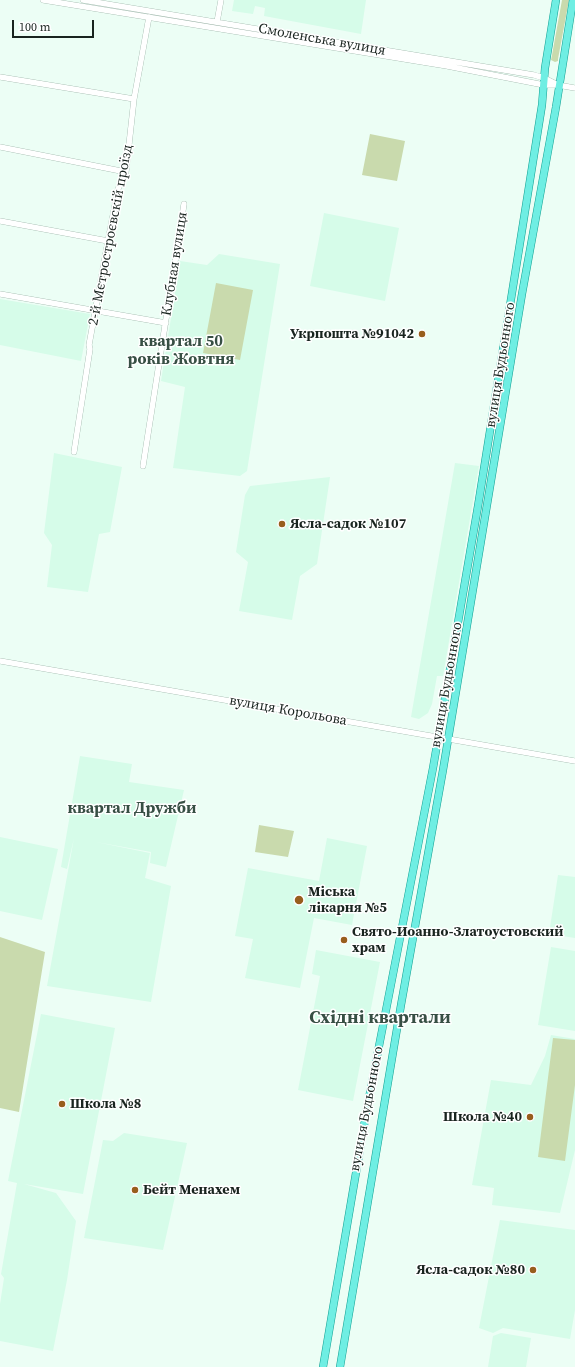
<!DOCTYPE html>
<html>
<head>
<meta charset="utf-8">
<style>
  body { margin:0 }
  #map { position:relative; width:575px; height:1367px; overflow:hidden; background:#ecfef5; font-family:"Source Serif 4",serif }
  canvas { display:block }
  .scale { position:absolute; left:12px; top:20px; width:82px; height:18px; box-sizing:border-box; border:2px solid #19241f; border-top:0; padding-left:5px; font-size:12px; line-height:14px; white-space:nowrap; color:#19241f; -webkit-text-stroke:3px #fff; paint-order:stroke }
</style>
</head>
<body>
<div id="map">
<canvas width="575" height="1367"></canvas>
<div class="scale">100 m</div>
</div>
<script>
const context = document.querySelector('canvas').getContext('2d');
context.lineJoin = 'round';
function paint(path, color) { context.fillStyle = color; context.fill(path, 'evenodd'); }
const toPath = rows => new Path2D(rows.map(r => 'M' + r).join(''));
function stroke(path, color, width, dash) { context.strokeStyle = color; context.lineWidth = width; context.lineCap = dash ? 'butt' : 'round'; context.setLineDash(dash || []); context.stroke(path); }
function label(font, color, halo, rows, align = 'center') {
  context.font = font + ' "Source Serif 4",serif'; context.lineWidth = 3; context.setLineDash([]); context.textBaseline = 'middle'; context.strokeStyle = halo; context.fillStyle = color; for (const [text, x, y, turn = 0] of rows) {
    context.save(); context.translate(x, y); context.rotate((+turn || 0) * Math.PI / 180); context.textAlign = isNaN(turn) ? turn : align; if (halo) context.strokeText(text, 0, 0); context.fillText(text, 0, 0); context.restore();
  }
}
paint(toPath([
  [234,0,366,0,361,34,264,16,265,8,255,6,253,14,232,11],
  [324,213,399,228,385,301,310,286],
  [219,254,280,264,247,471,240,476,173,468,185,387,161,381,180,261,207,265],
  [0,299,90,314,81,361,0,345],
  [54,453,122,467,110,532,99,534,88,592,47,587,52,545,44,533],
  [455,463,479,466,443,676,437,676,432,704,428,713,419,719,411,717],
  [330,477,317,564,300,576,292,620,239,611,248,562,236,552,245,495,250,486],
  [80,756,132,764,129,782,184,790,166,867,150,863,151,852,96,842,150,853,145,878,171,886,151,1002,47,986,74,838,67,869,61,867],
  [0,837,58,849,42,920,0,911],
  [327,838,367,846,352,925,314,918,300,988,245,978,253,939,235,936,248,868,319,881],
  [558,875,575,877,575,938,549,934],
  [551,947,575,951,575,1031,538,1025],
  [316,950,380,962,353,1101,298,1090,320,976,312,974],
  [41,1014,115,1028,83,1194,24,1184,56,1193,76,1221,67,1280,53,1351,0,1341,0,1304,4,1278,1,1274,17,1183,8,1181],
  [551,1035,575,1039,575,1150,560,1213,492,1205,494,1188,472,1185,491,1080,531,1085,545,1056],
  [124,1133,187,1143,163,1250,84,1238,103,1140,113,1141],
  [500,1220,575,1230,575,1310,570,1339,503,1328,493,1333,479,1328],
  [501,1333,531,1338,526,1367,488,1367,493,1336]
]), '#d6fce9');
paint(toPath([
  [562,0,569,0,558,59,558,61,555,62,551,60,552,55],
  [370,134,405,141,397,181,362,175],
  [216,283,253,290,240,360,203,353],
  [259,825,294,831,288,857,255,852],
  [0,937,45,952,19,1112,0,1108],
  [553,1038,575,1040,575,1085,565,1161,538,1157]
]), '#c9daad');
const minor = toPath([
  [43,0,447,66,544,85,558,85,575,88],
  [83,0,534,75,544,78,556,84],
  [217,22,221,0],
  [0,77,134,99],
  [0,147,126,172],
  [0,221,108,241],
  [0,294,166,323],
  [74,452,90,349,89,345,108,241,118,189,126,172,134,99,149,17],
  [143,466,184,204],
  [0,661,575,761]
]);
const major = toPath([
  [323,1367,367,1108,433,768,478,506,542,105,545,68,556,0],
  [340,1367,401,1005,443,770,522,294,556,107,573,0]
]);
stroke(minor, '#8da99b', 6);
stroke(major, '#12a092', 8);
stroke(minor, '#fff', 5.5);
stroke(major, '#6feee3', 7);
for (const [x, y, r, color] of [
  [422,334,4,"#985e1d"],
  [282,524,4,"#985e1d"],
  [299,900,5,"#985e1d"],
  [344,940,4,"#985e1d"],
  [62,1104,4,"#985e1d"],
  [530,1117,4,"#985e1d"],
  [135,1190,4,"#985e1d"],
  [533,1270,4,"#985e1d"]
]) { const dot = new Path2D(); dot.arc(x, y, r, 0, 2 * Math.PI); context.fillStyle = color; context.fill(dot); stroke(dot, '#fff', 1.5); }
label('14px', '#19241f', '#fff', [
  ["Смоленська вулиця",322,40,10],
  ["2-й Мєтростроєвскій проїзд",111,235,-79],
  ["Клубная вулиця",175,264,-81],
  ["вулиця Будьонного",501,365,-81],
  ["вулиця Будьонного",447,685,-80],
  ["вулиця Корольова",288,711,10],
  ["вулиця Будьонного",367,1109,-79]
]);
label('bold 14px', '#19241f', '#fff', [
  ["Укрпошта №91042",414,334,"right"],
  ["Ясла-садок №107",290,524],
  ["Міська",308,892],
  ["лікарня №5",308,908],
  ["Свято-Иоанно-Златоустовский",352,932],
  ["храм",352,948],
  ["Школа №8",70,1104],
  ["Школа №40",522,1117,"right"],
  ["Бейт Менахем",143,1190],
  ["Ясла-садок №80",525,1270,"right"]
], 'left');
label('bold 16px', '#374f44', '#fff', [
  ["квартал 50",181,342],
  ["років Жовтня",181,360],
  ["квартал Дружби",132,809]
]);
label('bold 18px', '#374f44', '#fff', [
  ["Східні квартали",380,1018]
]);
</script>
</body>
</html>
